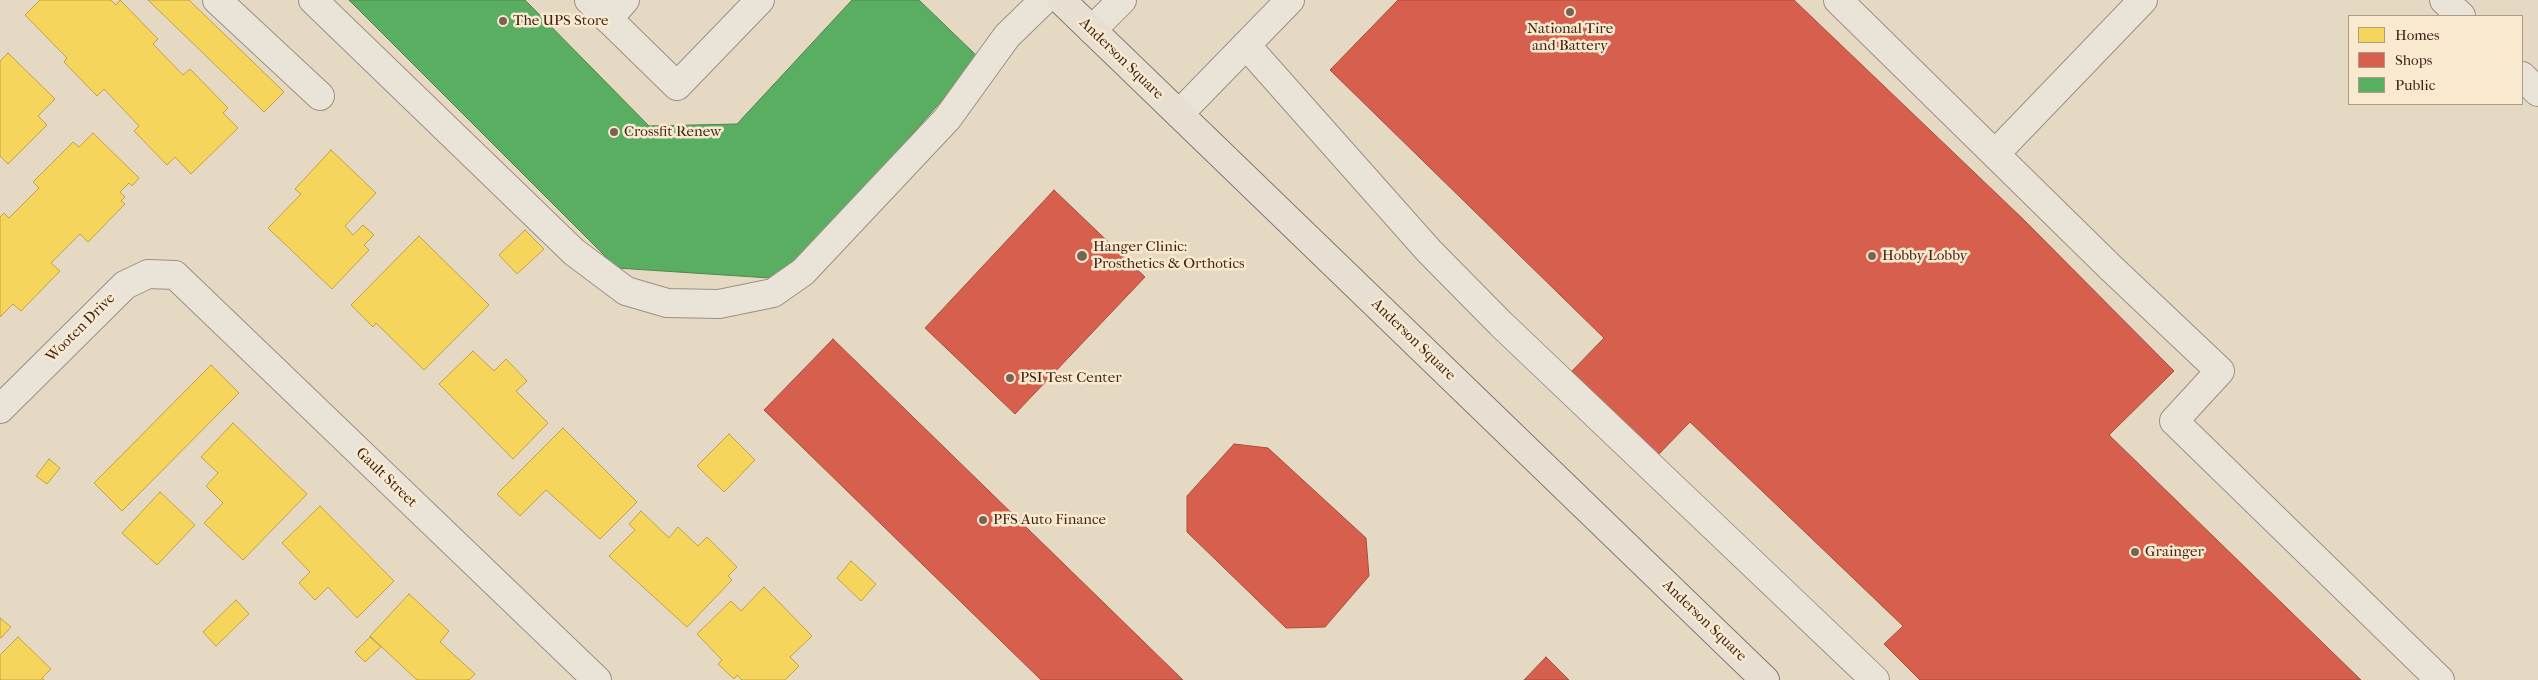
<!DOCTYPE html>
<html>
<head>
<meta charset="utf-8">
<style>
  body { margin:0 }
  #map { position:relative; width:2538px; height:680px; overflow:hidden; background:#e6d9c3; font-family:"IM FELL French Canon",serif }
  canvas { display:block }
  .legend { position:absolute; left:2348px; top:15px; width:175px; height:90px; box-sizing:border-box; background:#f8e9cf; border:1px solid #af9a86; margin:0; padding:6px 9px; list-style:none; font-size:15px; color:#412418 }
  .legend li { display:flex; align-items:center; gap:10px; height:25px }
  .legend b { width:25px; border:1px solid #af9a86 }
</style>
</head>
<body>
<div id="map">
<canvas width="2538" height="680"></canvas>
<ul class="legend">
<li><b style="height:14px;background:#f6d55c"></b>Homes</li>
<li><b style="height:14px;background:#d6604d"></b>Shops</li>
<li><b style="height:14px;background:#5aae61"></b>Public</li>
</ul>
</div>
<script>
const context = document.querySelector('canvas').getContext('2d');
context.lineJoin = 'round';
function paint(path, color) { context.fillStyle = color; context.fill(path, 'evenodd'); }
const toPath = rows => new Path2D(rows.map(r => 'M' + r).join(''));
function stroke(path, color, width, dash) { context.strokeStyle = color; context.lineWidth = width; context.lineCap = dash ? 'butt' : 'round'; context.setLineDash(dash || []); context.stroke(path); }
function label(font, color, halo, rows, align = 'center') {
  context.font = font + ' "IM FELL French Canon",serif'; context.lineWidth = 5; context.setLineDash([]); context.textBaseline = 'middle'; context.strokeStyle = halo; context.fillStyle = color; for (const [text, x, y, turn = 0] of rows) {
    context.save(); context.translate(x, y); context.rotate((+turn || 0) * Math.PI / 180); context.textAlign = isNaN(turn) ? turn : align; if (halo) context.strokeText(text, 0, 0); context.fillText(text, 0, 0); context.restore();
  }
}
const homes = toPath([
  [40,0,111,0,116,5,120,0,158,39,153,44,183,75,190,69,228,108,223,113,238,128,191,174,175,157,167,165,134,131,139,126,104,89,97,96,64,62,67,58,25,15,40,0],
  [148,0,189,0,284,92,264,112,148,0],
  [8,53,55,99,38,116,47,125,8,164,0,156,0,61,8,53],
  [93,133,139,178,132,186,129,183,120,192,125,197,121,201,125,204,88,242,80,234,51,263,60,271,21,311,13,304,0,317,0,217,4,213,9,218,39,188,33,182,73,142,79,147,93,133],
  [331,150,376,193,345,226,353,235,363,225,374,235,364,245,369,250,332,289,268,228,301,194,295,189,331,150],
  [525,230,544,249,517,274,499,255,525,230],
  [419,236,489,305,424,370,376,323,373,327,351,305,419,236],
  [473,351,494,371,506,359,527,381,516,391,548,423,513,459,439,384,473,351],
  [211,365,239,393,122,511,94,483,211,365],
  [233,423,307,494,243,560,204,523,223,503,206,486,218,473,201,457,233,423],
  [563,428,637,502,600,539,546,490,520,516,497,494,563,428],
  [729,434,755,460,724,492,697,466,729,434],
  [49,459,60,468,47,484,36,476,49,459],
  [160,492,195,525,157,565,122,533,160,492],
  [320,506,394,581,357,618,328,587,315,600,299,583,310,572,282,543,320,506],
  [641,511,669,538,678,527,698,546,707,537,737,567,728,576,732,580,687,627,609,556,635,530,629,524,641,511],
  [851,561,876,584,861,601,837,578,851,561],
  [764,587,812,636,790,657,799,666,785,680,742,680,737,675,734,679,718,664,722,660,697,634,731,601,741,611,764,587],
  [409,594,449,631,440,642,475,674,469,680,417,680,370,636,409,594],
  [236,600,249,614,216,646,203,632,236,600],
  [0,618,11,627,1,638,0,637,0,618],
  [18,637,51,669,42,678,44,680,0,680,0,655,18,637],
  [370,637,381,647,365,662,355,652,370,637]
]);
paint(homes, '#f6d55c');
stroke(homes, '#c0a048', 1);
const shops = toPath([
  [1398,0,1794,0,2023,219,2174,371,2109,435,2361,680,1920,680,1884,644,1903,626,1690,422,1658,455,1572,371,1604,338,1330,70,1398,0],
  [1054,190,1145,277,1015,414,925,328,1054,190],
  [833,339,1183,680,1041,680,764,410,833,339],
  [1234,444,1268,448,1366,538,1369,576,1325,627,1286,628,1187,532,1187,496,1234,444],
  [1546,657,1569,680,1524,680,1546,657]
]);
paint(shops, '#d6604d');
stroke(shops, '#a94e3d', 1);
const public = toPath([
  [349,0,525,0,649,126,737,124,852,0,919,0,979,58,785,279,617,268,349,0]
]);
paint(public, '#5aae61');
stroke(public, '#52854b', 1);
const minor = toPath([
  [217,0,320,96],
  [313,0,574,252,626,291,667,303,719,304,773,293,803,272,947,119,1007,36,1044,0],
  [589,0,677,86,760,0],
  [1838,0,2110,267,2220,371,2174,421,2440,680],
  [2444,0,2461,16],
  [608,19,625,0],
  [1092,30,1122,0],
  [1246,45,1429,251,1501,324,1875,680],
  [2522,76,2538,92],
  [1179,114,1290,0],
  [1995,154,2143,0],
  [0,409,125,285,148,274,175,275,597,680]
]);
const major = toPath([
  [1061,0,1765,680]
]);
stroke(minor, '#9c9083', 30);
stroke(major, '#84796c', 30);
stroke(minor, '#eae3d8', 28);
stroke(major, '#e6dfd2', 28);
for (const [x, y, r, color] of [
  [1570,12,5,"#7b6354"],
  [503,21,5,"#7b6354"],
  [614,132,5,"#7b6354"],
  [1082,256,6,"#7b6354"],
  [1872,256,5,"#7b6354"],
  [1010,378,5,"#7b6354"],
  [983,520,5,"#7b6354"],
  [2135,552,5,"#7b6354"]
]) { const dot = new Path2D(); dot.arc(x, y, r, 0, 2 * Math.PI); context.fillStyle = color; context.fill(dot); stroke(dot, '#f8e9cf', 2); }
label('15px', '#412418', '#f8e9cf', [
  ["The UPS Store",513,21],
  ["National Tire",1570,29,"center"],
  ["and Battery",1570,46,"center"],
  ["Crossfit Renew",624,132],
  ["Hanger Clinic:",1093,247],
  ["Prosthetics & Orthotics",1093,264],
  ["Hobby Lobby",1882,256],
  ["PSI Test Center",1020,378],
  ["PFS Auto Finance",993,520],
  ["Grainger",2145,552]
], 'left');
label('15px', '#412418', '#f8e9cf', [
  ["Anderson Square",1121,59,44],
  ["Wooten Drive",81,328,-45],
  ["Anderson Square",1413,340,44],
  ["Gault Street",386,478,44],
  ["Anderson Square",1704,621,44]
]);
</script>
</body>
</html>
